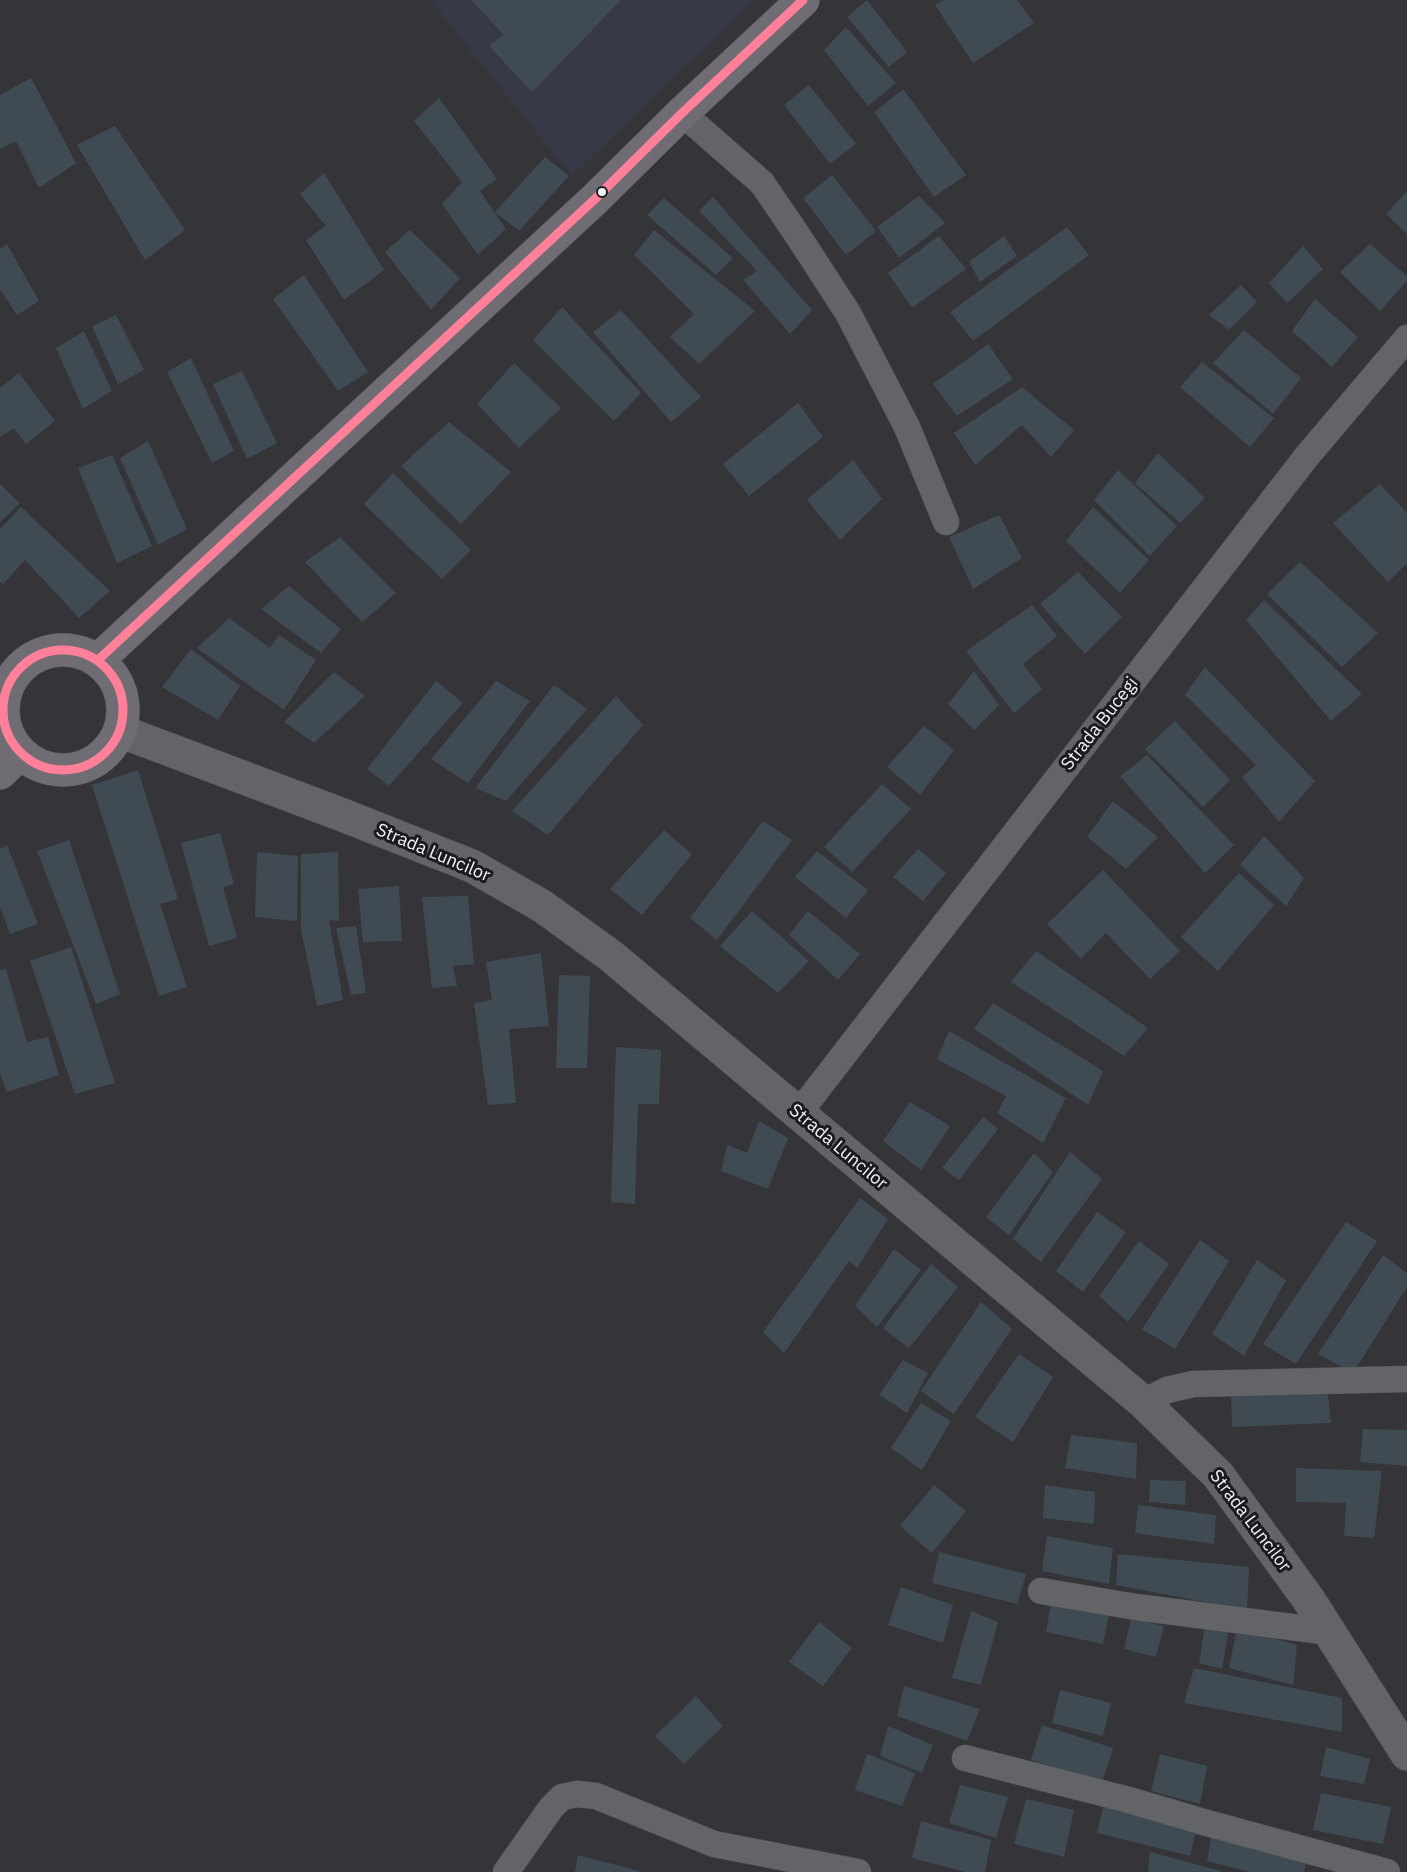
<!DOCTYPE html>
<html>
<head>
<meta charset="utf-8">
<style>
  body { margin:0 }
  canvas { display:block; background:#343439 }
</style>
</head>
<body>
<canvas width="1407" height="1872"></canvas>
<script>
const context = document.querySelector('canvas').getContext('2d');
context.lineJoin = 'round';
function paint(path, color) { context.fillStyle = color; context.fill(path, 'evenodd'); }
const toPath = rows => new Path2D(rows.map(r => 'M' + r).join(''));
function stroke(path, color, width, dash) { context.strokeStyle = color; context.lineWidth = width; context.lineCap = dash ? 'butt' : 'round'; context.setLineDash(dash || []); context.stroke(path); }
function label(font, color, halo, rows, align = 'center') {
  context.font = font + ' "IBM Plex Sans",sans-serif'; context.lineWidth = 6; context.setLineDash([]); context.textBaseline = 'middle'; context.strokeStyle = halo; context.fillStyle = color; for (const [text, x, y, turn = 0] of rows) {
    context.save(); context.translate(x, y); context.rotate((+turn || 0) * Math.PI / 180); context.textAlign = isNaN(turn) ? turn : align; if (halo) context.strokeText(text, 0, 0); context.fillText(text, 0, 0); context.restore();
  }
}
paint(toPath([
  [430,0,754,0,572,176]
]), '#373947');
paint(toPath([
  [471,0,621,0,532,92,489,46,504,35],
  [867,0,907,52,889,67,847,17],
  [944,0,1017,0,1034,23,973,63,935,5],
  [846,27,896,83,868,106,824,50],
  [31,78,76,163,39,188,16,141,0,149,0,95],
  [809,85,856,144,830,164,784,105],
  [903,89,966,175,934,197,874,112],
  [439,98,497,179,480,191,506,229,478,255,442,204,462,182,414,121],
  [115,126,185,230,145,260,77,145],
  [545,157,569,176,519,231,495,212],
  [324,173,384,270,344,300,306,240,326,226,300,194],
  [832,175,876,231,846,255,803,198],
  [1407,191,1407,234,1386,214],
  [919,196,945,223,899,258,877,227],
  [713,197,812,310,790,334,743,280,757,271,699,211],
  [664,198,733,258,716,275,647,215],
  [1067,227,1089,255,973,341,950,312],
  [410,230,460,278,431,310,385,252],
  [654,230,755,311,699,364,670,337,694,314,634,255],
  [939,236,966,269,912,308,888,273],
  [1004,236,1017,256,980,282,969,262],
  [7,244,39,301,17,315,0,289,0,249],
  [1370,244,1407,276,1407,281,1380,311,1340,272],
  [1303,246,1323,269,1287,303,1269,283],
  [304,275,368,372,338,391,273,299],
  [1241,285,1257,302,1229,330,1209,315],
  [1315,299,1358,337,1332,367,1292,331],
  [562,307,641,393,614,421,533,340],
  [621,310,701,397,671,422,593,332],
  [116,315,144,370,118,384,92,326],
  [1244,330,1301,378,1273,414,1213,363],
  [84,331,112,391,83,409,56,348],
  [988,344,1013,379,957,416,933,384],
  [191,358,234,451,212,463,167,372],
  [1202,362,1274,418,1250,447,1180,387],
  [514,363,561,408,519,448,477,404],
  [242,371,277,443,247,459,213,384],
  [19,373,55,421,26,444,14,428,0,437,0,388],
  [1022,387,1074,430,1051,457,1022,425,975,465,954,433],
  [798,403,823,437,749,496,723,464],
  [449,422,511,472,461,524,401,466],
  [148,441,187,529,158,545,120,458],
  [1158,453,1205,498,1180,523,1135,483],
  [112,455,152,546,117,563,78,468],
  [853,460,882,499,840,540,807,500],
  [1118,470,1177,526,1150,556,1094,500],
  [393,473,471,550,442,579,364,504],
  [0,484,20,503,0,522],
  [1380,484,1407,513,1407,563,1388,582,1333,523],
  [21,507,110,591,79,618,25,560,3,584,0,582,0,529],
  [1093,507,1149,560,1120,593,1066,541],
  [999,515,1022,558,973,589,949,537],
  [340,537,396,593,362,622,305,562],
  [1300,562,1378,633,1342,667,1267,594],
  [1078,572,1122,617,1085,654,1040,604],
  [289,586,341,629,321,653,261,609],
  [1264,600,1362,694,1331,721,1246,620],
  [1032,605,1057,636,1023,664,1042,689,1014,713,966,651],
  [229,618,270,648,279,635,316,660,284,710,197,648],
  [191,649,240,686,218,720,162,687],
  [1205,667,1315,781,1279,822,1242,777,1256,765,1185,695],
  [974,671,999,705,974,730,948,704],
  [334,672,365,696,314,743,284,722],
  [436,681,463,703,389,786,367,769],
  [496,681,530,701,468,783,431,759],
  [554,685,587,709,506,801,475,788],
  [616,696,643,725,548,835,512,811],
  [1175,721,1230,780,1203,807,1145,749],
  [924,726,954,750,920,795,887,767],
  [1147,755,1234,845,1205,873,1120,776],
  [138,770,178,899,160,904,187,987,159,996,92,785],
  [882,784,911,809,852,872,824,847],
  [1113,801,1158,837,1126,869,1087,837],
  [763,821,792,840,717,940,690,918],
  [664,830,692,854,642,915,610,889],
  [220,833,234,884,223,887,237,938,209,946,181,843],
  [1264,836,1304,878,1286,906,1240,865],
  [69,840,120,994,96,1004,37,851],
  [7,845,38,924,10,934,0,907,0,849],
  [918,849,946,873,923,901,893,877],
  [817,851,868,890,846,918,795,877],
  [257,852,298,856,297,921,255,917],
  [338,852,339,921,329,920,343,1000,317,1006,301,930,301,854],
  [1103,870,1180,951,1150,979,1106,933,1081,959,1047,924],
  [1239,873,1274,905,1218,971,1181,937],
  [399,886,402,941,363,942,358,889],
  [468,896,474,964,453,966,457,986,432,988,422,897],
  [752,911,809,961,778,993,720,946],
  [808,911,860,954,838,980,789,935],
  [356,926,366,993,351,995,336,928],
  [71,947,115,1083,75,1094,30,961],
  [1036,951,1148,1028,1124,1056,1011,982],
  [541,953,549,1026,509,1029,516,1103,488,1105,474,1003,492,1000,486,962],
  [6,969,27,1042,48,1037,59,1075,7,1092,0,1073,0,970],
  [559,975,590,976,587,1068,556,1068],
  [993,1003,1103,1071,1088,1105,974,1029],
  [949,1031,1066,1098,1043,1143,997,1113,1006,1096,937,1059],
  [616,1047,661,1050,659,1104,638,1104,635,1204,611,1202],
  [910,1102,950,1126,921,1170,883,1141],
  [983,1117,998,1129,959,1180,942,1168],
  [759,1121,788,1138,768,1189,721,1171,727,1145,747,1153],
  [1070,1152,1102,1179,1041,1262,1013,1239],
  [1034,1153,1053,1172,1009,1235,986,1217],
  [860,1198,888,1219,857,1268,849,1261,784,1353,763,1332],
  [1097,1212,1126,1232,1083,1292,1056,1271],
  [1346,1222,1377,1241,1296,1364,1263,1344],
  [1200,1240,1229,1261,1175,1349,1142,1329],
  [1139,1241,1169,1264,1128,1322,1099,1296],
  [894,1249,921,1270,877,1327,855,1306],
  [1383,1255,1407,1273,1407,1287,1353,1373,1318,1354],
  [1257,1260,1286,1280,1244,1356,1212,1334],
  [931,1264,958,1287,909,1348,883,1328],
  [981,1302,1012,1329,954,1414,921,1391],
  [1019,1354,1053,1377,1013,1442,975,1417],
  [903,1360,928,1373,907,1413,879,1395],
  [1327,1387,1331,1423,1232,1427,1231,1390],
  [921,1403,951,1421,922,1470,891,1448],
  [1363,1429,1407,1430,1407,1466,1360,1462],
  [1071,1435,1137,1443,1136,1479,1065,1468],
  [1296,1468,1382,1471,1374,1538,1344,1536,1346,1503,1296,1502],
  [1150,1480,1186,1481,1185,1505,1149,1502],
  [934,1485,966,1511,932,1553,900,1526],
  [1045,1485,1095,1492,1094,1524,1043,1518],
  [1138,1505,1216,1515,1214,1544,1135,1533],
  [1047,1536,1113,1548,1109,1584,1042,1571],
  [939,1552,1026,1574,1017,1604,932,1583],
  [1118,1554,1249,1567,1247,1610,1116,1585],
  [901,1587,953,1605,943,1643,888,1625],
  [1052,1598,1110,1610,1103,1644,1046,1632],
  [971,1611,998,1622,981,1685,952,1678],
  [1131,1618,1164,1626,1156,1657,1124,1649],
  [819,1622,852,1648,823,1686,789,1662],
  [1205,1626,1229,1628,1222,1669,1199,1663],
  [1237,1628,1297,1645,1293,1685,1229,1668],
  [1194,1668,1342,1698,1342,1732,1184,1703],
  [904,1686,980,1709,967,1741,897,1716],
  [1060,1690,1111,1703,1103,1736,1052,1723],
  [696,1696,723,1726,684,1764,655,1736],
  [1042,1725,1113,1748,1102,1783,1031,1760],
  [888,1726,933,1745,922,1773,880,1756],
  [1326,1747,1370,1759,1364,1784,1320,1776],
  [867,1754,915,1773,902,1806,855,1790],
  [1160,1754,1207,1766,1200,1804,1151,1791],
  [960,1785,1008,1797,996,1838,949,1823],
  [1321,1793,1391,1807,1383,1844,1313,1830],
  [1026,1799,1074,1810,1064,1857,1014,1844],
  [1104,1803,1197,1826,1190,1856,1097,1833],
  [921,1821,991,1840,985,1872,965,1872,912,1858],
  [1212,1833,1308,1855,1304,1872,1250,1872,1207,1861],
  [1150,1852,1221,1871,1221,1872,1148,1872],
  [578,1855,639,1871,639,1872,575,1872]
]), '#3f4a53');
const street = toPath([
  [682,113,762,183,798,236,848,313,907,427,946,522],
  [798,1114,1307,456,1407,338],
  [1143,1402,1167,1390,1193,1384,1407,1379],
  [1041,1591,1136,1607,1330,1632],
  [965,1758,1129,1800,1207,1823,1387,1872],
  [506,1872,551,1808,562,1797,577,1794,596,1796,714,1844,858,1872]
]);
const secondary = toPath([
  [120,731,340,814,472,866,542,906,611,956,1143,1402,1218,1475,1309,1600,1407,1754]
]);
const primary = toPath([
  '3 710a60 60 0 1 1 120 0a60 60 0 1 1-120 0Z',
  [98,660,595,199,682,113,803,0],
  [0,773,21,753]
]);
stroke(street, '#505054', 27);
stroke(secondary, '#505054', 34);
stroke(primary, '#505054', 34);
stroke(street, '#636467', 26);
stroke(secondary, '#636467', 33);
stroke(primary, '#6f6c74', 33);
stroke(toPath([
  '3 710a60 60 0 1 1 120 0a60 60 0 1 1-120 0Z',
  [98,660,595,199,682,113,803,0]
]), '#ff8098', 9);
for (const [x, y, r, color] of [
  [602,192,5,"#f2f3f9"]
]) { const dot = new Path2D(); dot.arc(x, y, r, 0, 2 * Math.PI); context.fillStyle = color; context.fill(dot); stroke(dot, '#1a1b1f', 2); }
label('18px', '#f2f3f9', '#1a1b1f', [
  ["Strada Bucegi",1100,724,-52],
  ["Strada Luncilor",433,853,23],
  ["Strada Luncilor",838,1147,40],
  ["Strada Luncilor",1250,1521,53]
]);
</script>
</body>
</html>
